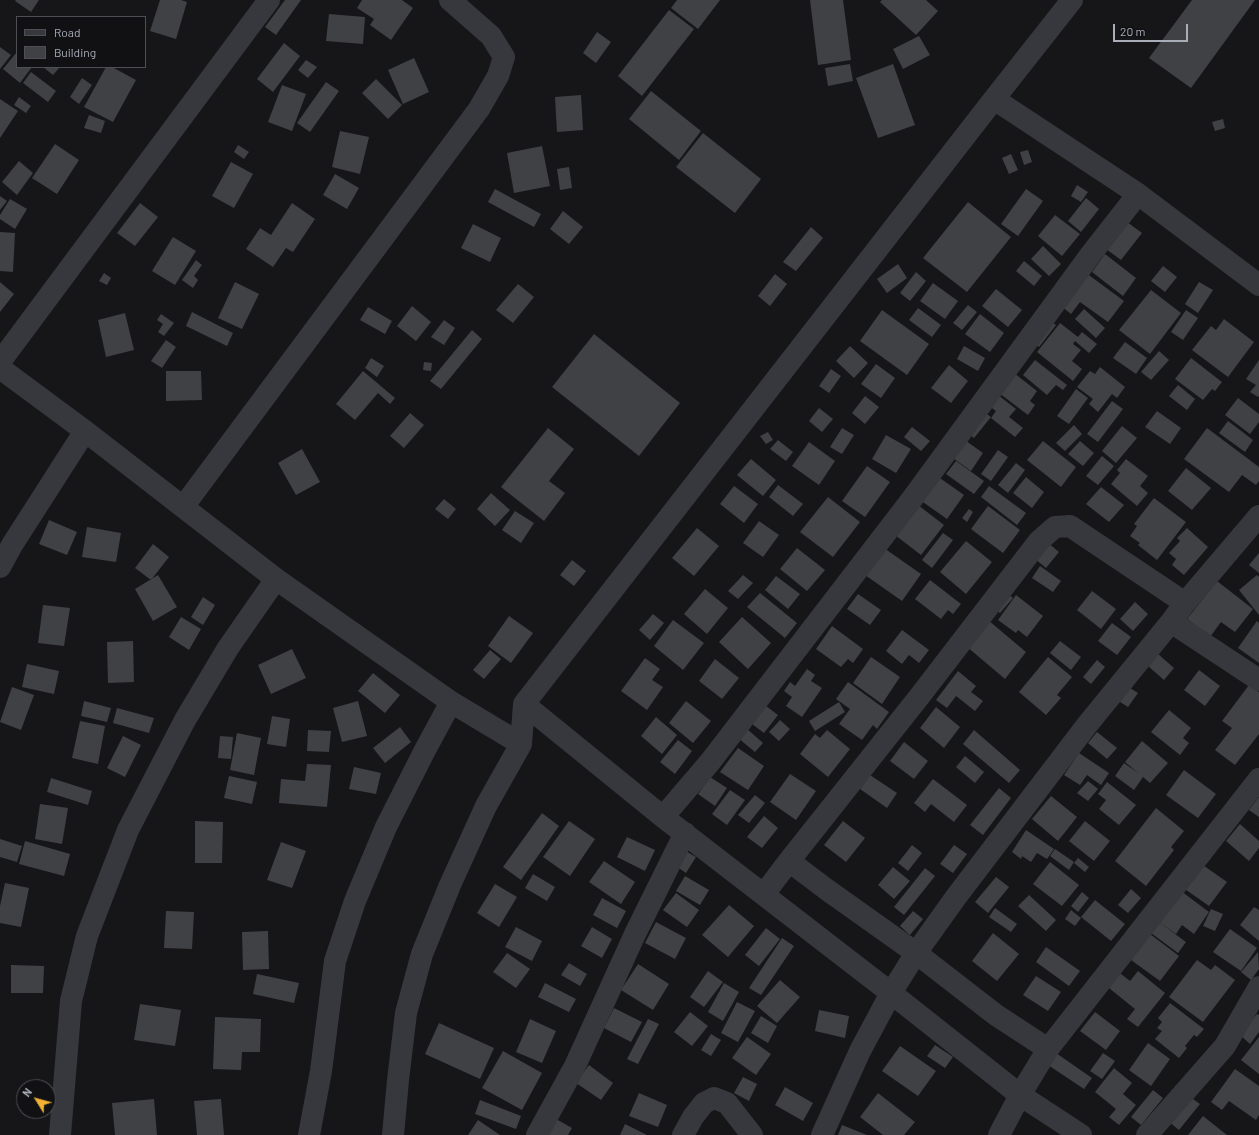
<!DOCTYPE html>
<html>
<head>
<meta charset="utf-8">
<style>
  body { margin:0 }
  #map { position:relative; width:1259px; height:1135px; overflow:hidden; background:#161618; font-family:Barlow,sans-serif }
  canvas { display:block }
  .legend { position:absolute; left:16px; top:16px; width:130px; height:52px; box-sizing:border-box; background:#111113; border:1px solid #4d4f55; margin:0; padding:5px 7px; list-style:none; font-size:12px; color:#a8adb8 }
  .legend li { display:flex; align-items:center; gap:8px; height:20px }
  .legend b { width:20px; border:1px solid #4d4f55 }
  .north { position:absolute; left:16px; top:1079px; width:40px; height:40px; box-sizing:border-box; background:#111113; border:1px solid #4d4f55; border-radius:50%; rotate:307deg; font-size:11px; font-weight:700; line-height:16px; text-align:center; color:#a8adb8 }
  .north::after { content:''; display:block; margin:auto; width:14px; height:18px; background:#f2b134; clip-path:polygon(50% 0,100% 100%,50% 72%,0 100%) }
  .scale { position:absolute; left:1113px; top:24px; width:75px; height:18px; box-sizing:border-box; border:2px solid #a8adb8; border-top:0; padding-left:5px; font-size:12px; line-height:14px; white-space:nowrap; color:#a8adb8; -webkit-text-stroke:3px #111113; paint-order:stroke }
</style>
</head>
<body>
<div id="map">
<canvas width="1259" height="1135"></canvas>
<ul class="legend">
<li><b style="height:5px;background:#37383d"></b>Road</li>
<li><b style="height:11px;background:#404145"></b>Building</li>
</ul>
<div class="north">N</div>
<div class="scale">20 m</div>
</div>
<script>
const context = document.querySelector('canvas').getContext('2d');
context.lineJoin = 'round';
function paint(path, color) { context.fillStyle = color; context.fill(path, 'evenodd'); }
const toPath = rows => new Path2D(rows.map(r => 'M' + r).join(''));
function stroke(path, color, width, dash) { context.strokeStyle = color; context.lineWidth = width; context.lineCap = dash ? 'butt' : 'round'; context.setLineDash(dash || []); context.stroke(path); }
paint(toPath([
  [16,0,39,0,31,12,15,1],
  [160,0,181,0,187,2,176,39,150,31],
  [285,0,301,0,276,35,265,27],
  [362,0,402,0,413,8,391,40,370,25,374,19,357,8],
  [677,0,720,0,698,29,671,8],
  [810,0,843,0,851,60,818,65],
  [882,0,926,0,938,11,916,35,880,2],
  [1192,0,1255,0,1191,88,1149,58],
  [669,10,694,29,642,96,618,76],
  [329,14,365,17,363,44,326,41],
  [597,32,611,42,596,63,583,53],
  [919,36,930,55,903,69,893,49],
  [284,43,300,56,273,92,257,79],
  [0,47,11,55,0,69],
  [17,52,17,67,32,67,20,83,3,69],
  [414,58,429,92,403,104,388,70],
  [306,60,317,67,308,78,298,70],
  [850,64,853,81,828,86,825,68],
  [893,64,915,125,878,138,856,78],
  [43,67,60,67,53,75],
  [106,67,112,67,136,80,113,122,84,107],
  [31,72,56,91,48,102,23,83],
  [82,78,92,85,79,104,70,97],
  [376,79,402,105,388,119,362,93],
  [326,82,339,91,310,132,297,123],
  [282,85,306,94,292,131,268,122],
  [651,91,701,131,679,160,629,119],
  [581,95,583,130,557,132,555,97],
  [19,97,31,106,26,113,14,105],
  [0,99,18,111,0,138],
  [89,115,105,121,101,133,84,128],
  [1223,119,1225,128,1215,131,1212,122],
  [340,131,369,137,360,174,332,167],
  [703,133,761,179,735,213,676,167],
  [55,144,79,160,57,194,32,178],
  [238,145,249,152,244,159,234,152],
  [542,146,550,186,514,193,507,153],
  [1028,150,1032,162,1024,165,1020,152],
  [1011,154,1018,170,1009,174,1002,158],
  [19,161,33,173,17,195,2,182],
  [231,162,253,174,234,208,212,196],
  [569,167,572,188,560,190,557,169],
  [335,174,359,188,347,209,323,195],
  [1077,185,1088,192,1081,202,1071,196],
  [495,189,541,214,534,227,488,202],
  [1026,189,1043,201,1018,236,1001,224],
  [0,196,7,201,0,210],
  [1086,198,1099,209,1081,232,1068,221],
  [10,199,27,209,15,229,0,219,0,215],
  [968,202,1011,237,967,292,923,258],
  [140,203,158,217,135,246,117,233],
  [292,203,315,219,293,252,286,248,273,267,246,249,260,228,271,235],
  [563,211,583,227,569,244,550,229],
  [1055,215,1080,234,1062,256,1038,236],
  [1127,222,1142,233,1121,260,1106,249],
  [473,224,501,238,490,262,461,248],
  [811,227,823,238,796,271,783,262],
  [0,232,15,233,13,272,0,271],
  [173,237,196,251,175,285,152,271],
  [1043,246,1061,264,1049,276,1031,259],
  [1105,254,1136,278,1123,296,1092,272],
  [196,260,202,265,194,276,198,280,193,288,182,280],
  [1024,261,1042,276,1034,286,1016,271],
  [898,264,907,278,887,293,877,279],
  [1163,266,1177,277,1165,292,1151,281],
  [1082,270,1124,301,1108,322,1080,302,1071,314,1057,303],
  [916,272,926,281,910,301,900,293],
  [104,273,111,278,107,285,99,281],
  [775,274,787,284,770,306,758,296],
  [0,282,14,294,0,312],
  [235,282,259,294,242,329,218,318],
  [1199,282,1213,290,1198,313,1185,304],
  [933,283,958,301,945,319,920,301],
  [518,284,534,297,513,323,496,310],
  [996,289,1022,310,1008,327,982,306],
  [1151,290,1181,313,1150,354,1119,330],
  [968,305,977,312,962,330,953,323],
  [412,306,431,322,416,341,397,326],
  [368,307,392,321,385,334,360,320],
  [918,308,941,325,932,337,909,320],
  [1084,309,1105,328,1096,338,1075,319],
  [882,310,929,344,907,375,860,341],
  [1186,310,1198,318,1183,340,1171,332],
  [192,312,233,333,227,346,186,326],
  [125,313,134,350,106,357,98,320],
  [161,314,174,323,164,336,158,332,163,324,157,320],
  [980,314,1004,333,990,352,965,334],
  [1047,318,1056,325,1039,347,1030,340],
  [1224,319,1254,342,1228,377,1192,350,1211,326,1216,330],
  [444,320,455,328,444,345,431,337],
  [1060,323,1078,337,1082,332,1097,344,1089,353,1075,341,1073,344,1081,350,1072,361,1082,369,1073,381,1037,352],
  [472,330,482,339,441,389,430,381],
  [594,334,680,403,639,456,552,387],
  [166,340,176,347,162,368,151,361],
  [1125,342,1147,358,1136,374,1113,358],
  [850,346,868,363,854,378,836,361],
  [964,346,985,358,978,371,957,359],
  [1159,351,1169,360,1151,380,1141,372],
  [371,358,384,366,377,377,365,368],
  [1191,358,1222,382,1215,391,1212,389,1203,400,1175,379],
  [1035,360,1067,385,1063,390,1056,385,1047,395,1023,375],
  [1259,360,1259,396,1258,397,1250,392,1256,385,1246,379],
  [424,362,432,363,431,371,423,370],
  [876,364,895,378,881,398,861,384],
  [949,365,968,381,951,403,931,388],
  [1100,367,1125,387,1117,398,1112,394,1098,412,1089,404,1093,399,1077,387,1090,371,1095,374],
  [831,369,841,376,829,393,819,386],
  [166,371,201,371,202,400,166,401],
  [363,371,395,398,390,404,378,393,355,420,336,404],
  [1014,373,1037,391,1030,401,1035,405,1028,415,999,393],
  [1178,385,1195,399,1187,410,1169,396],
  [1076,389,1088,398,1069,424,1057,416],
  [998,395,1016,409,1009,417,1023,428,1015,437,991,418,996,411,989,406],
  [865,396,879,407,865,424,852,413],
  [1238,398,1259,414,1259,422,1250,434,1225,415],
  [1112,401,1123,409,1098,442,1087,434],
  [819,408,833,419,822,432,809,421],
  [981,410,991,417,974,438,965,431],
  [1157,411,1181,428,1170,444,1145,427],
  [410,413,424,425,404,448,390,436],
  [1228,421,1253,440,1245,452,1219,433],
  [1074,425,1082,434,1065,451,1056,443],
  [1122,426,1137,438,1116,463,1102,451],
  [912,427,930,441,921,451,904,437],
  [548,428,574,449,549,481,565,493,544,521,501,487],
  [842,428,854,435,842,454,830,447],
  [1207,428,1259,467,1259,481,1256,485,1242,475,1229,492,1184,459],
  [768,432,773,440,766,444,760,436],
  [886,435,911,449,896,473,872,459],
  [962,438,983,453,971,471,950,456],
  [778,440,793,452,786,461,770,449],
  [1043,441,1076,467,1061,487,1027,460],
  [1080,441,1094,453,1083,466,1068,454],
  [809,442,835,461,819,485,792,466],
  [302,449,320,482,296,495,278,463],
  [998,450,1008,457,991,481,981,474],
  [1102,456,1114,466,1098,485,1086,476],
  [751,459,776,480,763,496,737,475],
  [1126,459,1148,476,1140,486,1148,493,1137,506,1111,484,1120,473,1117,470],
  [956,461,984,481,974,494,946,474],
  [1016,463,1025,470,1008,493,998,485],
  [867,466,890,482,865,517,842,501],
  [1186,468,1211,488,1192,510,1168,491],
  [937,476,964,495,947,519,920,500],
  [1026,477,1044,492,1032,508,1013,493],
  [778,485,803,504,793,516,769,497],
  [734,486,758,504,744,523,720,504],
  [989,486,1026,513,1017,525,981,497],
  [1101,487,1124,505,1109,522,1086,504],
  [491,493,510,510,495,526,477,509],
  [828,497,860,522,833,557,800,532],
  [1154,498,1186,522,1157,560,1138,545,1140,543,1130,536,1137,526,1134,524],
  [444,499,456,509,448,519,435,509],
  [918,505,944,525,921,555,895,535],
  [988,506,1020,530,1003,553,971,529],
  [969,509,973,512,967,522,962,518],
  [515,511,534,523,521,543,502,530],
  [49,520,77,532,67,555,39,544],
  [759,521,779,535,763,557,743,543],
  [87,527,121,533,116,562,82,557],
  [697,528,719,546,694,576,672,558],
  [1187,528,1208,547,1184,575,1172,565,1176,559,1169,553,1180,541,1177,538],
  [943,533,953,540,932,568,922,560],
  [966,541,992,562,966,594,940,572],
  [1047,542,1059,552,1046,568,1034,558],
  [153,544,169,557,151,580,135,568],
  [797,548,825,570,807,591,780,569],
  [884,548,921,574,902,601,865,575],
  [1259,553,1259,573,1249,565],
  [572,560,586,571,574,586,560,575],
  [1040,566,1061,581,1053,592,1032,578],
  [158,575,177,607,153,621,135,589],
  [743,575,753,583,738,599,728,591],
  [1257,575,1259,577,1259,615,1239,590],
  [776,576,800,594,788,609,765,590],
  [930,580,961,604,953,614,948,610,941,619,915,599],
  [1217,581,1253,609,1235,632,1221,622,1210,637,1187,619],
  [705,589,728,608,707,634,684,614],
  [1004,591,1013,598,1000,613,992,606],
  [1092,591,1116,609,1101,629,1077,610],
  [760,593,797,623,785,638,747,607],
  [858,594,881,610,870,625,847,609],
  [1016,595,1043,616,1027,637,1018,630,1016,633,998,620],
  [203,597,215,605,203,625,191,617],
  [1135,602,1148,614,1133,631,1120,619],
  [43,605,70,608,64,646,38,643],
  [653,614,664,623,650,640,639,630],
  [509,616,533,633,511,663,488,646],
  [181,617,201,629,189,650,169,637],
  [742,617,771,643,748,669,719,642],
  [673,620,704,643,683,670,654,646],
  [988,620,1026,652,1005,679,966,646],
  [1257,621,1259,623,1259,663,1238,648],
  [1112,623,1131,637,1117,655,1098,641],
  [832,626,863,649,853,663,848,659,841,667,816,649],
  [902,630,929,650,919,663,909,655,902,664,886,651],
  [133,641,134,682,108,683,107,642],
  [1060,641,1081,657,1071,670,1050,653],
  [292,649,306,678,271,694,258,665],
  [490,650,501,659,484,679,473,670],
  [1158,654,1174,668,1164,680,1148,666],
  [871,657,900,677,882,704,853,683],
  [1048,657,1072,677,1057,695,1061,698,1046,715,1019,692],
  [645,658,660,669,652,680,663,687,647,710,621,691],
  [715,659,739,678,722,699,699,681],
  [1097,660,1105,667,1091,684,1083,677],
  [27,664,59,671,54,694,22,687],
  [807,669,815,675,811,681,822,688,802,717,786,706,792,697,784,691,790,682,795,686],
  [1199,670,1220,686,1205,706,1184,690],
  [958,671,976,686,971,692,983,701,975,711,956,696,947,708,936,700],
  [373,673,400,695,385,713,358,691],
  [848,682,889,712,877,729,873,725,862,740,839,724,850,709,836,699],
  [1249,685,1259,692,1259,734,1235,765,1215,750,1232,728,1222,721],
  [12,687,34,695,21,730,0,722],
  [1130,688,1138,693,1128,707,1120,702],
  [84,701,111,708,107,722,81,716],
  [358,701,367,736,342,742,333,708],
  [686,701,711,721,693,743,669,723],
  [839,702,845,712,815,731,809,721],
  [762,703,778,715,764,733,748,721],
  [936,707,960,727,944,748,920,728],
  [117,708,154,718,149,733,113,723],
  [1169,710,1191,728,1183,738,1189,743,1180,755,1151,732],
  [272,716,290,719,286,747,267,744],
  [656,717,677,735,662,754,641,736],
  [780,720,790,729,779,741,769,732],
  [80,721,105,726,98,764,72,758],
  [400,727,411,742,385,763,373,748],
  [746,728,763,743,755,752,738,738],
  [308,730,331,731,329,752,307,751],
  [827,730,850,749,828,777,800,754,815,734,820,738],
  [974,730,1020,770,1009,783,963,744],
  [1097,732,1117,748,1107,759,1088,743],
  [237,733,261,738,254,775,230,770],
  [123,736,141,745,125,777,107,768],
  [220,736,233,737,231,759,218,758],
  [678,740,692,751,675,774,660,762],
  [1142,741,1168,763,1150,783,1143,777,1134,790,1115,776,1124,763,1138,773,1125,762],
  [904,742,928,761,914,779,890,761],
  [738,748,764,766,748,790,720,772],
  [1079,753,1109,773,1101,785,1087,775,1080,785,1064,775],
  [965,756,984,772,975,783,956,767],
  [307,764,331,765,327,807,279,803,281,779,305,781],
  [354,767,381,773,376,794,349,789],
  [1184,770,1216,794,1198,818,1166,795],
  [790,774,816,791,796,820,770,802],
  [870,775,897,793,887,808,860,789],
  [229,776,257,782,252,804,224,798],
  [710,777,727,788,715,806,698,794],
  [51,778,92,791,88,805,47,792],
  [933,779,967,805,954,822,931,804,925,812,914,803],
  [1088,781,1098,789,1088,801,1077,793],
  [1107,782,1136,805,1119,825,1099,809,1106,800,1098,794],
  [999,788,1011,798,983,835,970,825],
  [730,790,745,800,727,825,712,814],
  [755,795,765,803,749,823,738,815],
  [1051,796,1077,817,1058,841,1032,819],
  [1259,797,1259,817,1249,810],
  [40,804,68,808,62,844,35,839],
  [1156,808,1184,831,1171,847,1174,850,1146,886,1115,861],
  [542,813,559,826,521,880,503,867],
  [764,816,778,828,762,848,747,837],
  [195,821,223,822,222,863,195,863],
  [569,821,595,839,570,876,543,857],
  [843,821,865,838,846,862,824,845],
  [1085,821,1110,841,1094,861,1069,841],
  [1240,824,1259,841,1259,848,1249,861,1226,841],
  [1026,830,1054,849,1047,859,1037,853,1031,862,1022,856,1021,859,1012,852],
  [627,837,655,850,645,871,617,857],
  [0,839,22,846,17,862,0,857],
  [25,841,70,854,64,876,19,864],
  [281,842,306,851,292,888,267,880],
  [912,845,922,853,908,871,898,863],
  [954,845,967,854,953,873,940,864],
  [682,849,696,857,686,873,673,864],
  [1055,849,1074,862,1069,870,1050,856],
  [1078,858,1089,867,1085,872,1074,863],
  [604,861,635,882,621,904,589,882],
  [1050,862,1079,885,1062,906,1033,884],
  [1200,863,1227,882,1209,906,1182,887],
  [893,867,910,881,894,899,878,885],
  [925,868,935,876,904,915,894,907],
  [533,874,555,887,547,901,525,888],
  [685,876,709,890,700,905,676,891],
  [996,877,1009,887,988,913,975,902],
  [5,883,29,888,21,927,0,923,0,906],
  [495,884,517,897,499,927,477,913],
  [1177,888,1209,912,1194,934,1182,925,1176,934,1155,919],
  [1131,889,1141,898,1128,913,1118,905],
  [1082,892,1089,898,1078,912,1071,906],
  [676,893,699,910,687,927,663,910],
  [1029,895,1056,920,1046,931,1018,906],
  [602,898,626,911,617,928,593,915],
  [1095,900,1125,924,1111,941,1081,917],
  [729,905,754,926,728,957,702,935],
  [1254,907,1259,910,1259,941,1240,925],
  [995,908,1017,924,1011,932,989,917],
  [1211,909,1223,914,1215,931,1203,926],
  [1071,910,1081,918,1075,926,1065,919],
  [166,911,194,912,192,949,164,948],
  [913,911,923,919,910,935,900,926],
  [656,922,686,938,675,959,645,943],
  [1159,922,1186,942,1178,953,1151,933],
  [516,927,542,941,532,961,505,947],
  [592,927,612,939,602,958,581,946],
  [766,928,780,939,759,966,745,955],
  [1230,929,1257,948,1241,971,1213,952],
  [268,931,269,969,243,970,242,932],
  [993,933,1019,954,997,981,972,961],
  [1150,934,1179,956,1160,981,1131,960],
  [782,938,794,946,761,995,749,988],
  [1046,947,1080,971,1069,986,1036,962],
  [1258,952,1259,969,1251,980,1241,972],
  [507,953,530,969,516,988,493,972],
  [1197,960,1211,970,1215,965,1235,980,1203,1022,1169,997],
  [569,963,587,974,580,986,561,975],
  [638,964,669,984,653,1010,621,990],
  [11,965,44,966,43,993,11,993],
  [1116,970,1130,981,1138,971,1165,993,1138,1027,1127,1019,1135,1009,1104,984],
  [708,971,723,982,704,1007,690,997],
  [257,974,299,983,294,1003,253,994],
  [1036,976,1061,992,1048,1011,1023,995],
  [780,980,800,997,777,1023,757,1006],
  [545,983,576,999,569,1012,538,997],
  [724,983,739,992,723,1021,708,1012],
  [737,1002,755,1011,738,1042,721,1033],
  [1170,1003,1204,1029,1197,1037,1194,1035,1185,1046,1187,1048,1179,1058,1155,1039,1162,1031,1157,1028,1162,1022,1158,1018],
  [140,1004,181,1010,175,1046,134,1040],
  [614,1008,642,1022,631,1042,604,1028],
  [819,1010,849,1016,845,1038,815,1031],
  [690,1012,708,1026,692,1046,674,1032],
  [1095,1012,1120,1031,1106,1050,1080,1031],
  [1257,1014,1259,1015,1259,1032,1250,1044,1240,1035],
  [761,1016,777,1026,768,1043,751,1033],
  [215,1017,261,1019,260,1052,242,1052,241,1070,213,1069],
  [530,1019,556,1031,542,1063,516,1052],
  [648,1019,659,1024,638,1064,627,1059],
  [439,1023,494,1048,480,1079,425,1054],
  [711,1034,721,1040,711,1056,701,1050],
  [747,1037,771,1054,756,1075,732,1058],
  [1259,1037,1259,1074,1241,1060],
  [1148,1043,1170,1059,1151,1086,1129,1070],
  [935,1045,953,1057,945,1068,927,1056],
  [900,1046,936,1071,918,1096,882,1071],
  [503,1051,542,1073,522,1110,482,1088],
  [1056,1053,1092,1078,1084,1089,1048,1065],
  [1103,1053,1115,1061,1102,1079,1090,1071],
  [589,1065,613,1083,601,1100,576,1083],
  [1114,1068,1132,1083,1123,1094,1136,1105,1119,1125,1109,1117,1116,1109,1095,1092],
  [1235,1069,1259,1086,1259,1115,1256,1120,1229,1101,1222,1110,1211,1102],
  [743,1077,757,1084,749,1101,734,1093],
  [785,1087,813,1103,803,1121,775,1105],
  [1153,1090,1163,1098,1141,1125,1131,1117],
  [639,1093,667,1105,658,1127,629,1116],
  [878,1093,915,1122,904,1135,883,1135,860,1117],
  [1189,1096,1200,1104,1179,1130,1168,1121],
  [154,1099,157,1135,115,1135,112,1103],
  [221,1099,224,1135,197,1135,194,1101],
  [480,1100,521,1116,516,1129,475,1114],
  [1203,1116,1227,1135,1188,1135],
  [556,1119,572,1128,568,1135,548,1135],
  [478,1120,500,1135,468,1135],
  [625,1124,647,1135,620,1135],
  [842,1125,867,1135,838,1135]
]), '#404145');
stroke(toPath([
  [994,99,1072,0],
  [0,362,269,0],
  [0,368,85,431,276,579,451,702,521,744],
  [183,507,479,109,498,76,504,57,491,36,450,0],
  [0,567,12,545,85,431],
  [1171,622,1259,680],
  [524,704,663,817,891,993,1020,1095,1081,1135],
  [663,817,710,762,912,499,1091,254,1138,194],
  [789,861,826,889,916,953,996,1015,1048,1049],
  [764,894,789,861,919,697,1039,541,1055,527,1070,526,1185,603],
  [60,1135,71,1001,87,936,128,830,185,720,228,648,276,579],
  [309,1135,321,1071,335,961,355,901,386,827,425,750,451,702],
  [393,1135,398,1080,406,1013,422,954,450,885,486,806,521,744,524,704,994,99,1138,194,1259,285],
  [537,1135,575,1066,635,934,685,833],
  [683,1135,693,1117,704,1103,714,1098,727,1103,752,1135],
  [822,1135,860,1051,891,993,916,953,956,897,1087,725,1171,622,1185,603,1259,516],
  [999,1135,1020,1095,1048,1049,1259,779],
  [1147,1135,1225,1046,1259,987]
]), '#37383d', 22);
</script>
</body>
</html>
